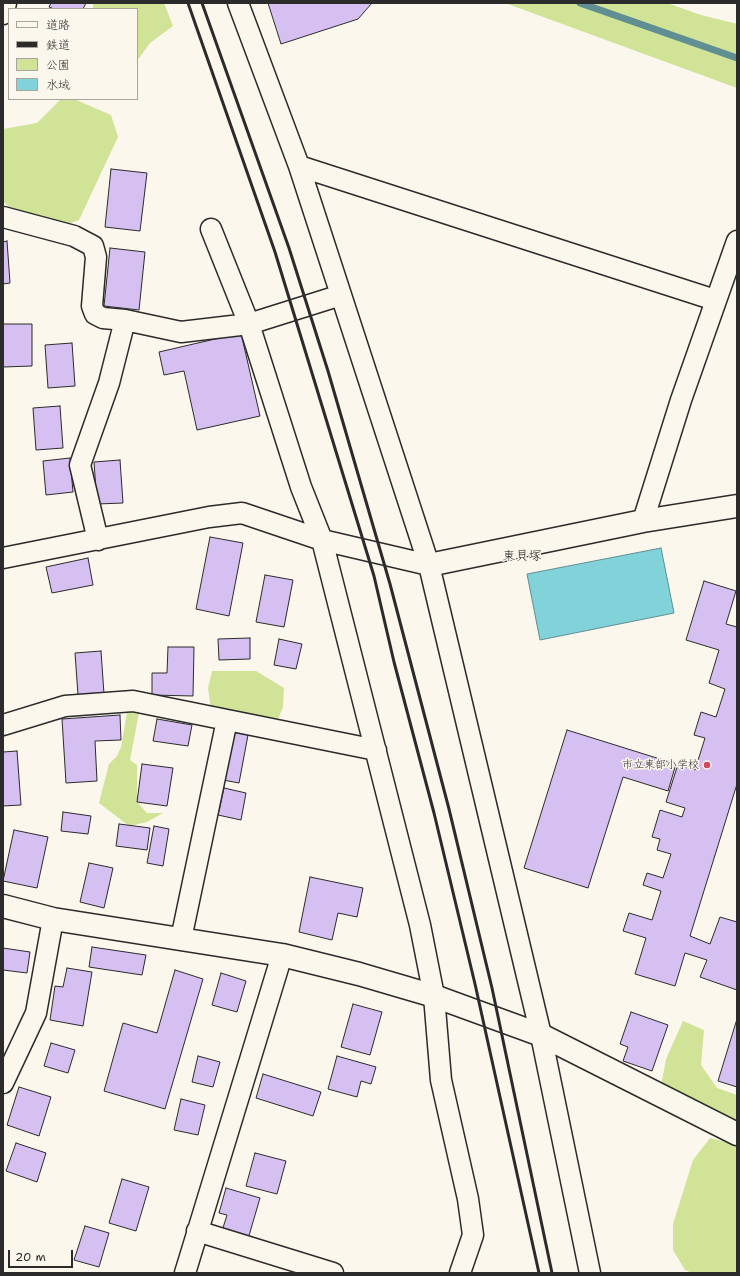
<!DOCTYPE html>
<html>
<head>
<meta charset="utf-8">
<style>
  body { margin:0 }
  #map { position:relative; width:740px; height:1276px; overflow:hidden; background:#fbf7ec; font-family:"Shantell Sans","Klee One",sans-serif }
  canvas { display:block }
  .frame { position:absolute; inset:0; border:4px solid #2b2b2b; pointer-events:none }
  .legend { position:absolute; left:8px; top:8px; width:130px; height:92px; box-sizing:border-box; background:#fbf7ec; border:1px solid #a8a59f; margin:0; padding:5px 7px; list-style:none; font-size:12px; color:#2b2b2b }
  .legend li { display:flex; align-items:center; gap:8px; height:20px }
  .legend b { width:20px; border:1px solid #a8a59f }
  .scale { position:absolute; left:8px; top:1250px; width:65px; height:18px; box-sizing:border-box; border:2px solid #2b2b2b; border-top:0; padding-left:5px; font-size:12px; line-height:14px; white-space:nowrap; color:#2b2b2b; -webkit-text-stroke:3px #fbf7ec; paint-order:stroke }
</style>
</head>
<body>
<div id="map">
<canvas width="740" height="1276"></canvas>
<div class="frame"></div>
<ul class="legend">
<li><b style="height:5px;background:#fbf7ec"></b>道路</li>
<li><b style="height:5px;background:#2b2b2b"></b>鉄道</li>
<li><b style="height:11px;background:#d1e397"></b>公園</li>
<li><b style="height:11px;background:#81d2d9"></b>水域</li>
</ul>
<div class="scale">20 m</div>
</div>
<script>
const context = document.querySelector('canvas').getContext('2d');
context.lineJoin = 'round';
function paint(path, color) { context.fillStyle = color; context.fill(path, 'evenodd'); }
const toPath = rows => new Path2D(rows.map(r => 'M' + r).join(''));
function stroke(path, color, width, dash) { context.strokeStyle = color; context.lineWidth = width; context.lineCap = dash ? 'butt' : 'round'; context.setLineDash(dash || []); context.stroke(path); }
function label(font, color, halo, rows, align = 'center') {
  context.font = font + ' "Shantell Sans","Klee One",sans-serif'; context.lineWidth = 3; context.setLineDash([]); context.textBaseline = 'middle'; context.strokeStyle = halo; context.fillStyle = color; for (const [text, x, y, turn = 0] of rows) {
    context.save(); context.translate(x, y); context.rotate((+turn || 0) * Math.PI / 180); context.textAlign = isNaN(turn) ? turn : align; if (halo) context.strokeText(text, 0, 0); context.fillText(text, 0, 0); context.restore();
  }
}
paint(toPath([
  [93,3,164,3,173,26,150,43,137,61,137,9,93,9],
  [505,3,667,3,701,15,737,24,737,88],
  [61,99,74,99,111,115,118,137,79,220,52,230,23,215,9,207,3,201,3,129,37,123],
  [212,671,256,671,284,688,283,707,274,729,211,709,208,688],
  [129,701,141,702,130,760,137,765,137,802,147,813,163,813,147,822,129,826,99,803,109,764,117,756,121,747],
  [683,1021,704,1030,701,1065,717,1088,737,1095,737,1130,661,1086,666,1059],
  [710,1138,737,1145,737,1273,692,1273,685,1270,673,1250,673,1224,693,1160]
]), '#d1e397');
const water = toPath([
  [661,548,674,613,540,640,527,574,661,548]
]);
paint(water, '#81d2d9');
stroke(water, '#5f8f93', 1);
stroke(toPath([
  [580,3,737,58]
]), '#5f8f93', 7);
const building = toPath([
  [51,3,86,3,83,9,54,9,49,7,51,3],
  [268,3,372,3,358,19,281,44,268,3],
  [111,169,147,173,140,231,105,227,111,169],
  [7,241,10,283,3,284,3,242,7,241],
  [110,248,145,252,139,310,104,306,110,248],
  [3,324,32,324,32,366,3,367,3,324],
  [241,333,260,416,197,430,184,371,164,375,159,352,241,333],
  [72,343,75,386,48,388,45,345,72,343],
  [60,406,63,448,36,450,33,408,60,406],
  [70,458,73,492,46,495,43,461,70,458],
  [120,460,123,503,97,504,94,462,120,460],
  [210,537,243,543,229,616,196,609,210,537],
  [88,558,93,585,52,593,46,567,88,558],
  [265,575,293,580,284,627,256,622,265,575],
  [704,581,736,591,726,624,737,627,737,784,690,936,710,944,720,917,737,922,737,990,700,977,707,960,685,953,675,986,635,974,646,938,623,931,629,913,652,920,661,891,643,885,647,873,663,878,671,854,657,850,660,839,652,837,660,810,682,817,685,808,666,802,678,764,695,770,705,738,694,735,701,712,716,717,725,689,709,683,719,650,686,640,704,581],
  [250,638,250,659,219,660,218,639,250,638],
  [279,639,302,644,296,669,274,665,279,639],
  [168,647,194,647,193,696,152,695,152,673,167,673,168,647],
  [101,651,104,694,78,695,75,653,101,651],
  [120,715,121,740,95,741,97,781,66,783,62,719,120,715],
  [157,719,192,725,188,746,153,741,157,719],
  [567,730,676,764,668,791,623,777,588,888,524,868,567,730],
  [233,732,248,735,239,783,223,780,233,732],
  [17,751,21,805,3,806,3,752,17,751],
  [142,764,173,768,167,806,137,802,142,764],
  [224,788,246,793,241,820,218,815,224,788],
  [63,812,91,816,88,834,61,831,63,812],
  [119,824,150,828,147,850,116,846,119,824],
  [154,826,169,829,163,866,147,863,154,826],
  [14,830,48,837,37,888,3,881,14,830],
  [89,863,113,868,104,908,80,902,89,863],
  [310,877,363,888,357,917,338,913,332,940,299,932,310,877],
  [92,947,146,955,142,975,89,967,92,947],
  [3,948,30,952,27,973,3,970,3,948],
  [67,968,92,972,83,1026,50,1020,55,986,63,987,67,968],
  [175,970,203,979,165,1109,104,1091,123,1023,157,1033,175,970],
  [221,973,246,981,237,1012,212,1005,221,973],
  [353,1004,382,1012,370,1055,341,1047,353,1004],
  [631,1012,668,1025,652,1071,623,1061,628,1047,620,1044,631,1012],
  [737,1019,737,1087,718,1081,737,1019],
  [51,1043,75,1050,68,1073,44,1066,51,1043],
  [198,1056,220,1062,213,1087,192,1082,198,1056],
  [337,1056,376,1067,371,1084,361,1081,357,1097,328,1089,337,1056],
  [263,1074,321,1092,313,1116,256,1098,263,1074],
  [19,1087,51,1097,39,1136,7,1125,19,1087],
  [181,1099,205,1105,198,1135,174,1130,181,1099],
  [16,1143,46,1153,37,1182,6,1171,16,1143],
  [255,1153,286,1161,277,1194,246,1186,255,1153],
  [122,1179,149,1187,136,1231,109,1223,122,1179],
  [226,1188,260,1198,248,1239,222,1231,227,1215,219,1213,226,1188],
  [85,1226,109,1233,99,1267,74,1260,85,1226]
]);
paint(building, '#d5c0f1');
stroke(building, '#2b2b2b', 1);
const minor = toPath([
  [238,3,299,166,429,565,541,1035,590,1273],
  [3,14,6,3],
  [299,166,715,300],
  [3,217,74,236,93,246,96,257,92,306,95,314,103,318,125,320,181,332,249,324,341,295],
  [211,229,249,324,301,487,322,540,420,925,434,996,441,1080,468,1199,473,1235,460,1273],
  [643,521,681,400,737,241],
  [98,540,80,465,109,383,125,320],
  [3,558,209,517,242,513,322,540,429,565],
  [3,725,65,706,133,701,227,720],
  [181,939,227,720,376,750],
  [3,1083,36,1013,53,919],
  [197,1231,333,1273],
  [185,1273,282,955]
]);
const tertiary = toPath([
  [429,565,643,521,737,506],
  [3,906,53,919,282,955,359,974,434,996,541,1035,737,1134]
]);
stroke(minor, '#2b2b2b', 23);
stroke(tertiary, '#2b2b2b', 25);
stroke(minor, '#fbf7ec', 20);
stroke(tertiary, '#fbf7ec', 22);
stroke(toPath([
  [188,3,275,252,374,576,394,662,434,813,475,984,539,1273],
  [202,3,289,248,328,371,390,584,449,809,492,988,552,1273]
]), '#2b2b2b', 3);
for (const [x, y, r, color] of [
  [707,765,4,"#d1495b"]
]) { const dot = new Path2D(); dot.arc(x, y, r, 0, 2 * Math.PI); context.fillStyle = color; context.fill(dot); stroke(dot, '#fbf7ec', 1.5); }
label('11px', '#2b2b2b', '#fbf7ec', [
  ["市立東部小学校",699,765]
], 'right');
label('13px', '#2b2b2b', '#fbf7ec', [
  ["東貝塚",522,557]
]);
</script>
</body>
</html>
